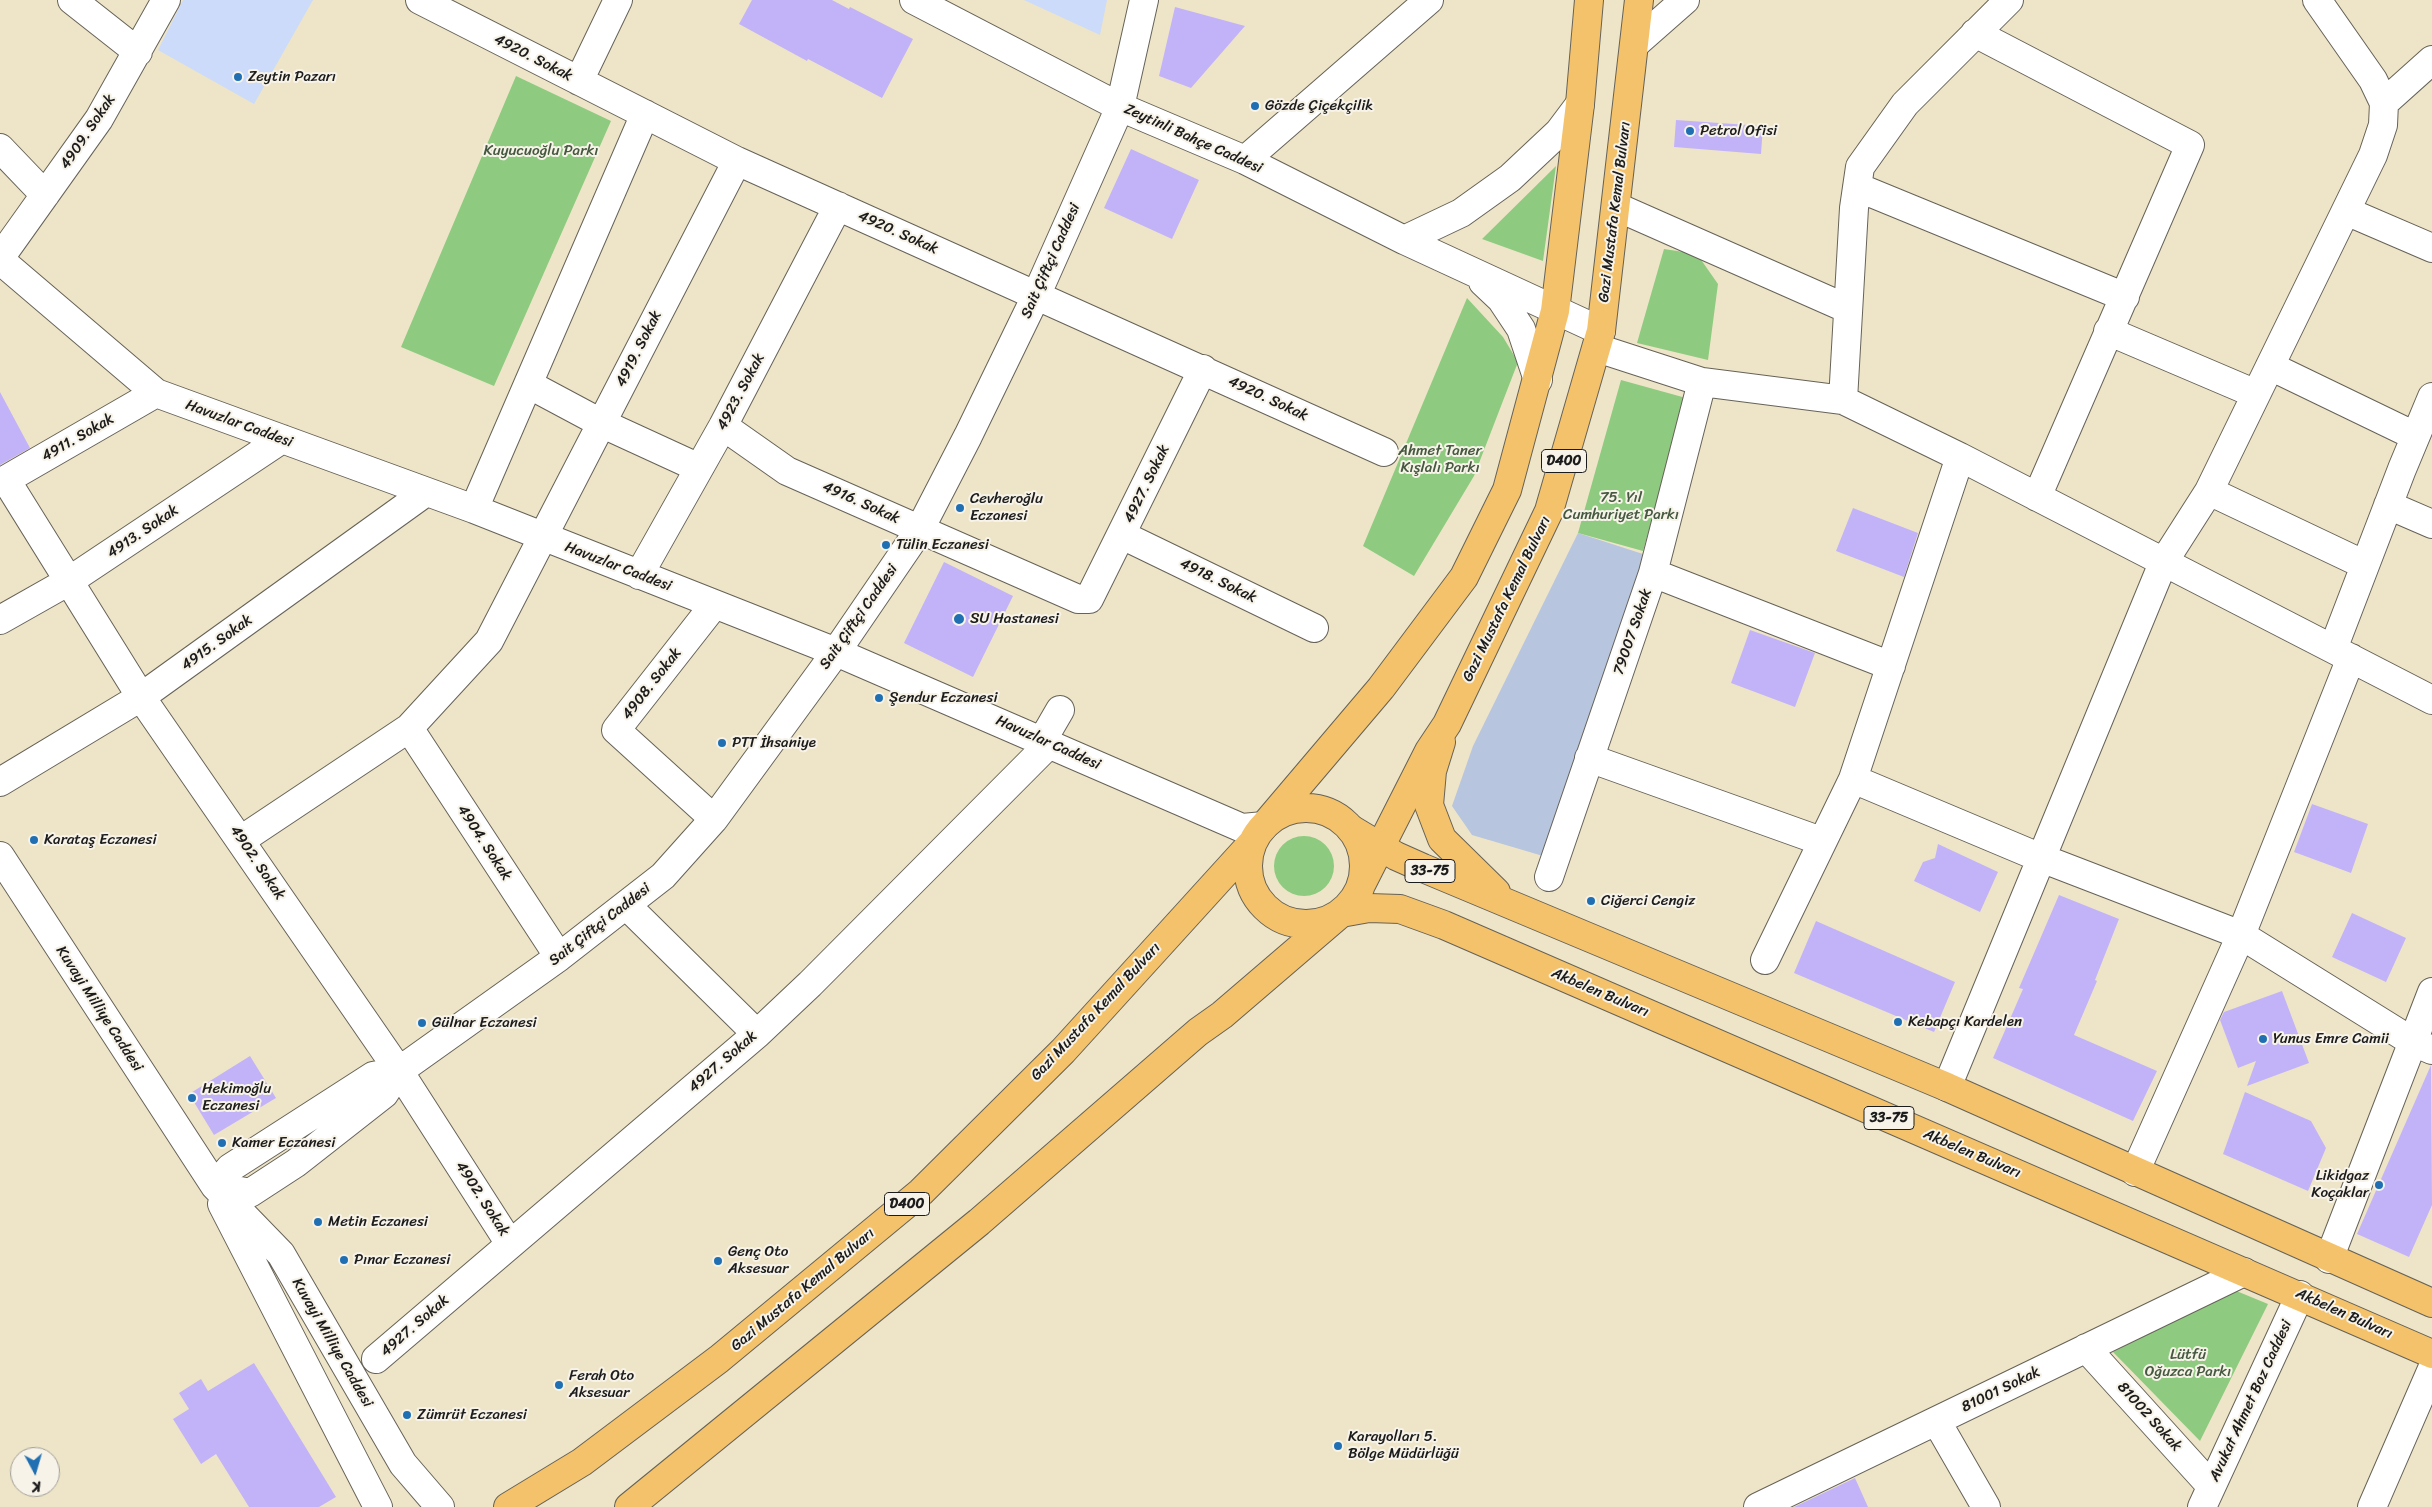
<!DOCTYPE html>
<html>
<head>
<meta charset="utf-8">
<style>
  body { margin:0 }
  #map { position:relative; width:2432px; height:1507px; overflow:hidden; background:#eee5c8; font-family:Sriracha,sans-serif }
  canvas { display:block }
  .north { position:absolute; left:10px; top:1447px; width:50px; height:50px; box-sizing:border-box; background:#f7f3e8; border:1px solid #9f9d96; border-radius:50%; rotate:174deg; font-size:14px; font-weight:700; line-height:20px; text-align:center; color:#1c1c1c }
  .north::after { content:''; display:block; margin:auto; width:18px; height:22px; background:#1f6fb2; clip-path:polygon(50% 0,100% 100%,50% 72%,0 100%) }
</style>
</head>
<body>
<div id="map">
<canvas width="2432" height="1507"></canvas>
<div class="north">K</div>
</div>
<script>
const context = document.querySelector('canvas').getContext('2d');
context.lineJoin = 'round';
function paint(path, color) { context.fillStyle = color; context.fill(path, 'evenodd'); }
const toPath = rows => new Path2D(rows.map(r => 'M' + r).join(''));
function stroke(path, color, width, dash) { context.strokeStyle = color; context.lineWidth = width; context.lineCap = dash ? 'butt' : 'round'; context.setLineDash(dash || []); context.stroke(path); }
function label(font, color, halo, rows, align = 'center') {
  context.font = font + ' Sriracha,sans-serif'; context.lineWidth = 4; context.setLineDash([]); context.textBaseline = 'middle'; context.strokeStyle = halo; context.fillStyle = color; for (const [text, x, y, turn = 0] of rows) {
    context.save(); context.translate(x, y); context.rotate((+turn || 0) * Math.PI / 180); context.textAlign = isNaN(turn) ? turn : align; if (halo) context.strokeText(text, 0, 0); context.fillText(text, 0, 0); context.restore();
  }
}
paint(toPath([
  [183,0,313,0,254,104,158,50],
  [1024,0,1107,0,1100,35]
]), '#cbdbf9');
paint(toPath([
  [1578,533,1646,555,1543,856,1472,835,1452,806,1473,746]
]), '#b7c5de');
paint(toPath([
  [516,76,611,121,494,386,401,347],
  [1556,166,1543,261,1482,239],
  [1664,249,1697,254,1718,284,1708,360,1637,343],
  [1467,298,1503,337,1518,362,1474,476,1414,576,1363,546],
  [1621,380,1686,398,1643,551,1578,533],
  '1274 866a30 30 0 1 1 60 0a30 30 0 1 1-60 0Z',
  [2234,1290,2268,1304,2200,1441,2113,1352]
]), '#8ecb80');
paint(toPath([
  [752,0,832,0,849,9,850,7,913,39,882,98,808,59,807,61,739,24],
  [1175,7,1245,26,1191,88,1159,76],
  [1676,120,1763,126,1761,154,1674,147],
  [1131,149,1199,180,1172,239,1104,208],
  [0,392,30,448,0,465],
  [1853,508,1918,533,1904,577,1836,551],
  [944,562,1013,596,973,677,904,643],
  [1750,630,1815,653,1795,707,1731,683],
  [2312,804,2368,824,2351,873,2294,852],
  [1938,844,1998,872,1980,912,1914,881,1923,862,1935,858],
  [2059,895,2119,919,2095,980,2097,981,2074,1035,2157,1071,2133,1121,1993,1058,2023,989,2019,988],
  [2352,913,2406,938,2386,982,2332,957],
  [1816,921,1955,982,1934,1032,1794,973],
  [2282,991,2309,1063,2247,1086,2256,1061,2238,1068,2220,1020,2224,1012],
  [250,1056,276,1098,214,1135,189,1094],
  [2431,1065,2432,1205,2409,1257,2357,1234],
  [2245,1092,2311,1121,2326,1148,2308,1191,2223,1154],
  [254,1363,336,1497,319,1507,249,1507,216,1454,201,1464,173,1419,189,1409,179,1393,201,1379,208,1391],
  [1855,1478,1868,1507,1794,1507]
]), '#c2b3f8');
const minor = toPath([
  [72,0,138,52],
  [420,0,737,161,1384,452],
  [914,0,1120,107,1245,160,1404,240,1601,331],
  [1975,33,2190,145,2037,497],
  [1635,44,1685,0],
  [579,81,618,0],
  [2384,103,2432,60],
  [0,148,45,195],
  [1245,160,1429,0],
  [1857,187,2125,297],
  [1617,207,1848,309],
  [2346,211,2432,248],
  [1404,240,1461,213,1510,178,1559,132,1580,104],
  [0,258,99,119,166,0],
  [0,260,156,393,474,509,836,652,1242,828,1264,826],
  [1483,282,1501,299,1521,329,1538,380],
  [2108,331,2256,394],
  [1597,348,1702,382,1843,400,1960,457,2432,700],
  [2270,366,2415,436],
  [528,384,601,423,699,468],
  [1843,400,1854,208,1860,167,1905,104,2009,0],
  [723,426,787,471,1078,599,1089,599,1203,369],
  [6,480,141,697,399,1071,510,1244],
  [0,483,156,393],
  [2209,491,2365,565],
  [2388,505,2432,524],
  [474,509,645,114],
  [1122,535,1314,628],
  [1653,573,1891,666],
  [639,575,723,426,838,206],
  [714,605,616,730,714,819],
  [0,620,69,581,282,439],
  [2333,649,2402,469,2432,397],
  [409,728,559,957],
  [1042,741,1060,710],
  [1589,758,1821,841],
  [1853,779,2041,858,2241,935,2413,1042,2432,1050],
  [0,782,141,697,426,492],
  [241,840,409,728,489,641,737,161],
  [0,856,215,1186,281,1254,403,1464,440,1507],
  [1549,877,1653,573,1702,382],
  [626,905,757,1034],
  [1765,960,1853,779,1960,457],
  [1947,1087,2163,563,2209,491,2373,155,2383,125,2384,103,2373,80,2317,0],
  [2135,1172,2241,935,2351,658],
  [215,1186,250,1193,296,1163,384,1094,399,1071,559,957,663,876,714,819,836,652,920,529,968,436,1036,296,1120,107,1144,0],
  [215,1186,230,1168,373,1076,399,1071],
  [222,1204,378,1507],
  [2329,1259,2432,992],
  [2086,1348,2211,1486],
  [376,1359,757,1034,810,984,1049,744],
  [1937,1422,1986,1507],
  [1758,1507,2244,1272],
  [2202,1507,2300,1295],
  [2372,1507,2432,1369]
]);
const major = toPath([
  [1441,742,1432,771,1429,805,1442,839,1496,892],
  [1351,829,1396,856,1423,868,1947,1087,2432,1303],
  [1341,913,1369,908,1400,909,1444,925,2432,1354]
]);
const highway = toPath([
  '1248 866a58 58 0 1 1 116 0a58 58 0 1 1-116 0Z',
  [1264,826,1381,688,1464,577,1507,490,1555,311,1580,104,1589,0],
  [1362,883,1429,751,1447,724,1549,511,1601,331,1639,0],
  [508,1507,582,1462,719,1359,921,1192,1063,1051,1253,842],
  [629,1507,979,1222,1198,1032,1222,1015,1341,913]
]);
stroke(minor, '#666258', 30);
stroke(major, '#666258', 30);
stroke(highway, '#666258', 30);
stroke(minor, '#fff', 28);
stroke(major, '#f4c26a', 28);
stroke(highway, '#f4c26a', 28);
for (const [x, y, r, color] of [
  [238,77,5,"#1f6fb2"],
  [1255,106,5,"#1f6fb2"],
  [1690,131,5,"#1f6fb2"],
  [960,508,5,"#1f6fb2"],
  [886,545,5,"#1f6fb2"],
  [959,619,6,"#1f6fb2"],
  [879,698,5,"#1f6fb2"],
  [722,743,5,"#1f6fb2"],
  [34,840,5,"#1f6fb2"],
  [1591,901,5,"#1f6fb2"],
  [1898,1022,5,"#1f6fb2"],
  [422,1023,5,"#1f6fb2"],
  [2263,1039,5,"#1f6fb2"],
  [192,1098,5,"#1f6fb2"],
  [222,1143,5,"#1f6fb2"],
  [2379,1185,5,"#1f6fb2"],
  [318,1222,5,"#1f6fb2"],
  [344,1260,5,"#1f6fb2"],
  [718,1261,5,"#1f6fb2"],
  [559,1385,5,"#1f6fb2"],
  [407,1415,5,"#1f6fb2"],
  [1338,1446,5,"#1f6fb2"]
]) { const dot = new Path2D(); dot.arc(x, y, r, 0, 2 * Math.PI); context.fillStyle = color; context.fill(dot); stroke(dot, '#f7f3e8', 2); }
for (const [x, y, w] of [
  [1564,461,45],
  [1430,871,50],
  [1889,1118,50],
  [907,1204,45]
]) { const box = new Path2D(); box.roundRect(x - w / 2, y - 11.5, w, 23, 4); context.fillStyle = '#f7f3e8'; context.fill(box); stroke(box, '#1c1c1c', 1); }
label('bold 14px', '#1c1c1c', null, [
  ["D400",1564,461],
  ["33-75",1430,871],
  ["33-75",1889,1118],
  ["D400",907,1204]
]);
label('15px', '#1c1c1c', '#f7f3e8', [
  ["4920. Sokak",533,58,27],
  ["4909. Sokak",88,132,-56],
  ["Zeytinli Bahçe Caddesi",1193,139,24],
  ["Gazi Mustafa Kemal Bulvarı",1615,212,-83],
  ["4920. Sokak",898,233,24],
  ["Sait Çiftçi Caddesi",1051,261,-66],
  ["4919. Sokak",639,349,-63],
  ["4923. Sokak",741,392,-62],
  ["4920. Sokak",1268,399,25],
  ["Havuzlar Caddesi",239,424,20],
  ["4911. Sokak",78,438,-30],
  ["4927. Sokak",1147,484,-64],
  ["4916. Sokak",861,503,24],
  ["4913. Sokak",143,532,-34],
  ["Havuzlar Caddesi",618,567,21],
  ["4918. Sokak",1218,581,26],
  ["Gazi Mustafa Kemal Bulvarı",1507,599,-64],
  ["Sait Çiftçi Caddesi",859,617,-55],
  ["79007 Sokak",1633,632,-71],
  ["4915. Sokak",217,643,-36],
  ["4908. Sokak",652,684,-52],
  ["Havuzlar Caddesi",1048,743,24],
  ["4904. Sokak",484,843,57],
  ["4902. Sokak",257,863,56],
  ["Sait Çiftçi Caddesi",600,925,-38],
  ["Akbelen Bulvarı",1600,993,23],
  ["Kuvayi Milliye Caddesi",99,1009,57],
  ["Gazi Mustafa Kemal Bulvarı",1096,1012,-47],
  ["4927. Sokak",723,1062,-41],
  ["Akbelen Bulvarı",1972,1154,23],
  ["4902. Sokak",482,1199,57],
  ["Gazi Mustafa Kemal Bulvarı",803,1290,-40],
  ["Akbelen Bulvarı",2344,1314,24],
  ["4927. Sokak",415,1326,-41],
  ["Kuvayi Milliye Caddesi",332,1343,60],
  ["81001 Sokak",2001,1390,-26],
  ["Avukat Ahmet Boz Caddesi",2251,1401,-65],
  ["81002 Sokak",2149,1417,48]
]);
label('15px', '#1c1c1c', '#f7f3e8', [
  ["Zeytin Pazarı",248,77],
  ["Gözde Çiçekçilik",1265,106],
  ["Petrol Ofisi",1700,131],
  ["Cevheroğlu",970,499],
  ["Eczanesi",970,516],
  ["Tülin Eczanesi",896,545],
  ["SU Hastanesi",970,619],
  ["Şendur Eczanesi",889,698],
  ["PTT İhsaniye",732,743],
  ["Karataş Eczanesi",44,840],
  ["Ciğerci Cengiz",1601,901],
  ["Kebapçı Kardelen",1908,1022],
  ["Gülnar Eczanesi",432,1023],
  ["Yunus Emre Camii",2273,1039],
  ["Hekimoğlu",202,1089],
  ["Eczanesi",202,1106],
  ["Kamer Eczanesi",232,1143],
  ["Likidgaz",2369,1176,"right"],
  ["Koçaklar",2369,1193,"right"],
  ["Metin Eczanesi",328,1222],
  ["Genç Oto",728,1252],
  ["Aksesuar",728,1269],
  ["Pınar Eczanesi",354,1260],
  ["Ferah Oto",569,1376],
  ["Aksesuar",569,1393],
  ["Zümrüt Eczanesi",417,1415],
  ["Karayolları 5.",1348,1437],
  ["Bölge Müdürlüğü",1348,1454]
], 'left');
label('15px', '#44593f', '#f7f3e8', [
  ["Kuyucuoğlu Parkı",541,151],
  ["Ahmet Taner",1440,451],
  ["Kışlalı Parkı",1440,468],
  ["75. Yıl",1621,498],
  ["Cumhuriyet Parkı",1621,515],
  ["Lütfü",2188,1355],
  ["Oğuzca Parkı",2188,1372]
]);
</script>
</body>
</html>
